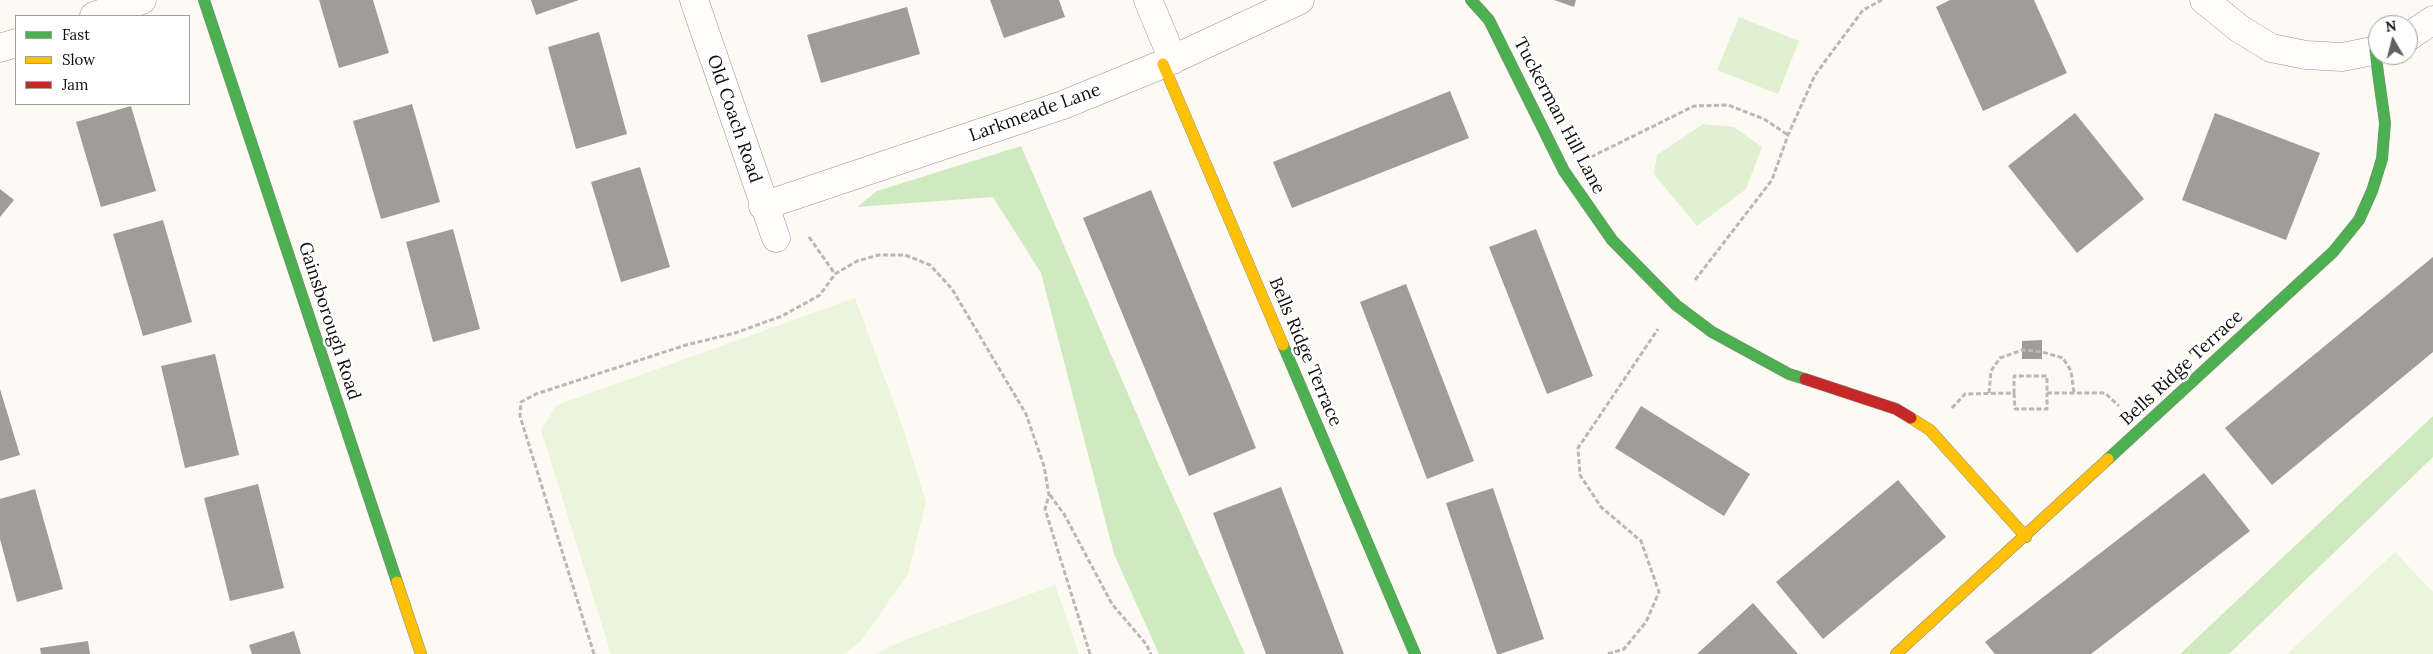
<!DOCTYPE html>
<html>
<head>
<meta charset="utf-8">
<style>
  body { margin:0 }
  #map { position:relative; width:2433px; height:654px; overflow:hidden; background:#fcfaf2; font-family:Lora,serif }
  canvas { display:block }
  .legend { position:absolute; left:15px; top:15px; width:175px; height:90px; box-sizing:border-box; background:#fff; border:1px solid #9f9f9f; margin:0; padding:6px 9px; list-style:none; font-size:15px; color:#0e0e0e }
  .legend li { display:flex; align-items:center; gap:10px; height:25px }
  .legend b { width:25px; border:1px solid #9f9f9f }
  .north { position:absolute; left:2368px; top:15px; width:50px; height:50px; box-sizing:border-box; background:#fff; border:1px solid #9f9f9f; border-radius:50%; rotate:352deg; font-size:14px; font-weight:700; line-height:20px; text-align:center; color:#0e0e0e }
  .north::after { content:''; display:block; margin:auto; width:18px; height:22px; background:#61615e; clip-path:polygon(50% 0,100% 100%,50% 72%,0 100%) }
</style>
</head>
<body>
<div id="map">
<canvas width="2433" height="654"></canvas>
<ul class="legend">
<li><b style="height:6px;background:#4caf50"></b>Fast</li>
<li><b style="height:6px;background:#ffc107"></b>Slow</li>
<li><b style="height:6px;background:#c62828"></b>Jam</li>
</ul>
<div class="north">N</div>
</div>
<script>
const context = document.querySelector('canvas').getContext('2d');
context.lineJoin = 'round';
function paint(path, color) { context.fillStyle = color; context.fill(path, 'evenodd'); }
const toPath = rows => new Path2D(rows.map(r => 'M' + r).join(''));
function stroke(path, color, width, dash) { context.strokeStyle = color; context.lineWidth = width; context.lineCap = dash ? 'butt' : 'round'; context.setLineDash(dash || []); context.stroke(path); }
function label(font, color, halo, rows, align = 'center') {
  context.font = font + ' Lora,serif'; context.lineWidth = 5; context.setLineDash([]); context.textBaseline = 'middle'; context.strokeStyle = halo; context.fillStyle = color; for (const [text, x, y, turn = 0] of rows) {
    context.save(); context.translate(x, y); context.rotate((+turn || 0) * Math.PI / 180); context.textAlign = isNaN(turn) ? turn : align; if (halo) context.strokeText(text, 0, 0); context.fillText(text, 0, 0); context.restore();
  }
}
paint(toPath([
  [1739,17,1799,41,1778,94,1717,70],
  [1703,124,1734,127,1762,147,1746,189,1697,226,1654,174,1657,155]
]), '#e0f1d2');
paint(toPath([
  [1021,146,1160,468,1245,654,1159,654,1114,554,1041,273,993,197,857,207,877,191],
  [2433,416,2433,457,2229,654,2180,654]
]), '#cfeac0');
paint(toPath([
  [855,298,903,428,926,502,908,574,861,641,843,654,611,654,541,430,557,405],
  [2395,552,2433,592,2433,654,2287,654],
  [1055,585,1079,654,875,654,907,639]
]), '#ebf5dc');
paint(toPath([
  [319,0,373,0,389,53,339,68],
  [531,0,579,0,536,15],
  [990,0,1059,0,1065,17,1004,38],
  [1554,0,1576,0,1574,7],
  [1950,0,2034,0,2067,73,1983,111,1936,7],
  [907,7,920,54,821,83,807,35],
  [599,32,627,134,576,149,548,47],
  [1450,91,1469,138,1292,208,1273,162],
  [412,104,440,202,381,219,353,121],
  [131,106,156,191,101,207,76,122],
  [2075,113,2144,199,2077,253,2008,166],
  [2215,113,2320,153,2286,240,2182,200],
  [640,167,670,267,621,282,591,182],
  [0,189,14,200,0,217],
  [1151,190,1256,448,1189,476,1083,218],
  [163,220,192,322,143,336,113,234],
  [453,229,480,329,433,342,406,242],
  [1536,229,1593,376,1547,394,1489,247],
  [2433,257,2433,352,2272,485,2225,428],
  [1406,284,1474,461,1427,479,1360,302],
  [2042,340,2042,359,2022,359,2022,341],
  [215,354,239,455,185,468,161,366],
  [0,389,20,455,0,461],
  [1641,406,1750,474,1724,516,1615,448],
  [2204,473,2250,531,2091,654,1995,654,1985,642],
  [1898,480,1946,537,1823,639,1776,582],
  [258,484,284,588,230,601,204,498],
  [1281,487,1344,654,1266,654,1213,513],
  [1493,488,1544,639,1500,654,1497,654,1446,503],
  [35,489,63,589,17,602,0,539,0,499],
  [1753,603,1798,654,1697,654],
  [294,631,301,654,252,654,249,645],
  [88,641,90,654,41,654,40,648]
]), '#9f9d98');
const street = toPath([
  [694,0,776,238],
  [1148,0,1173,60],
  [2204,0,2240,29,2271,48,2306,55,2342,57,2378,50],
  [94,16,142,0],
  [2408,37,2433,20],
  [0,48,16,43],
  [763,206,1063,105,1163,64,1300,0]
]);
const fast = toPath([
  [204,0,397,582],
  [1471,0,1489,20,1564,171,1612,240,1676,305,1712,332,1789,374,1805,379],
  [1283,345,1415,654],
  [2108,459,2333,252,2359,220,2372,191,2382,159,2385,123,2375,51]
]);
const slow = toPath([
  [1163,64,1283,345],
  [1911,418,1930,430,2026,537],
  [397,582,421,654],
  [1896,654,2108,459]
]);
const jam = toPath([
  [1805,379,1896,409,1911,418]
]);
stroke(street, '#959491', 29);
stroke(fast, '#8c8b87', 12);
stroke(slow, '#8c8b87', 12);
stroke(jam, '#8c8b87', 12);
stroke(toPath([
  [1591,157,1694,106,1728,105,1764,119,1788,135],
  [809,237,835,274],
  [1695,280,1772,180,1788,135,1815,75,1863,10,1882,0],
  [1989,393,1991,371,2000,358,2022,350,2042,352,2063,358,2071,371,2074,393],
  [2014,393,2015,409,2047,409,2047,393],
  [1952,408,1965,394,2014,393,2014,376,2047,376,2047,393,2105,393,2119,406],
  [1050,495,1064,514,1112,604,1146,644,1151,654],
  [594,654,520,416,521,402,536,394,686,345,735,333,782,316,820,295,835,274,857,261,879,255,905,255,930,265,952,289,1026,414,1044,466,1049,495,1045,509,1090,654],
  [1608,654,1624,649,1646,622,1659,592,1641,541,1601,507,1580,475,1578,448,1658,329]
]), '#b8b8b6', 3, [5, 2.5]);
stroke(street, '#fffefd', 28);
stroke(fast, '#4caf50', 11);
stroke(slow, '#ffc107', 11);
stroke(jam, '#c62828', 11);
label('18px', '#0e0e0e', '#fff', [
  ["Larkmeade Lane",1035,113,-20],
  ["Tuckerman Hill Lane",1559,116,62],
  ["Old Coach Road",734,119,71],
  ["Gainsborough Road",329,321,72],
  ["Bells Ridge Terrace",1305,352,67],
  ["Bells Ridge Terrace",2182,368,-43]
]);
</script>
</body>
</html>
